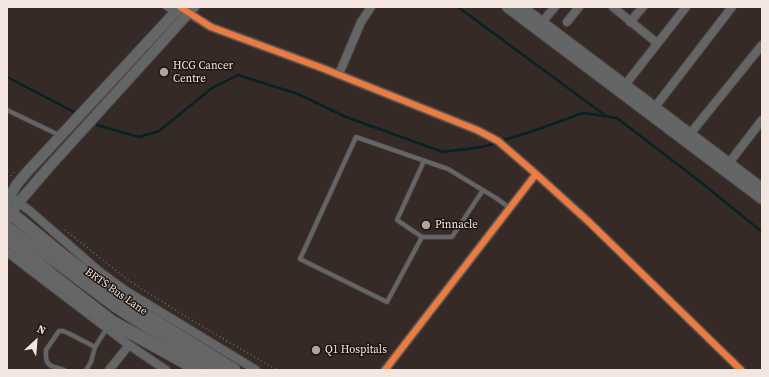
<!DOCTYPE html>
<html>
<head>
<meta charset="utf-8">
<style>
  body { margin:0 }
  #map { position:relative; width:769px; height:377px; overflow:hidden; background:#362a26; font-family:"Source Serif 4",serif }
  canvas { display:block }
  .frame { position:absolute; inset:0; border:8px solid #f3e5df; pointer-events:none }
  .north { position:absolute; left:16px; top:321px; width:40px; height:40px; -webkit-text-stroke:3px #1d130f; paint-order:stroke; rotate:26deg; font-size:11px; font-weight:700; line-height:16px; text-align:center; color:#f3e5df }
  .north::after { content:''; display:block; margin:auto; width:14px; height:18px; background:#f3e5df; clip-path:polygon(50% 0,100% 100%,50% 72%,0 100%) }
</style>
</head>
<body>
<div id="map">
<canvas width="769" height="377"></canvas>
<div class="frame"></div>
<div class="north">N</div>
</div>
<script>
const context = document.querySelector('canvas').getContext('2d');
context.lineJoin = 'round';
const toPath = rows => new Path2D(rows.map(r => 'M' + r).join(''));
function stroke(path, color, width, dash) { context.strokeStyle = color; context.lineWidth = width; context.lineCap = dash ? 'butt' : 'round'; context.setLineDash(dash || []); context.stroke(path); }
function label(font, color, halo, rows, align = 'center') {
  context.font = font + ' "Source Serif 4",serif'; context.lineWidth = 3; context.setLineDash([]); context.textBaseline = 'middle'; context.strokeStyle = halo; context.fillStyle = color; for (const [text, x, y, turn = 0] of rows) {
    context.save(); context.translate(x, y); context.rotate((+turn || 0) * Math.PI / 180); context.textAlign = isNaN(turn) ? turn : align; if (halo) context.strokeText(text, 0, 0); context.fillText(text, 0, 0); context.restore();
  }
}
stroke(toPath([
  [458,7,606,116],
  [7,77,78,114],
  [92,122,100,126,139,137,159,131,212,88,238,75,298,94,346,117,443,152,482,147,496,143],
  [501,141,533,131,583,113,617,118,703,184,762,232]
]), '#052225', 2.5);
const service = toPath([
  [165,7,174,13],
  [7,110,61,136],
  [483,190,452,237,422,237,387,302,300,259,356,137,448,169,496,198,510,208],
  [422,237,397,220,424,161],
  [64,370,51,366,47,362,46,357,46,350,59,331,63,331,68,333,95,347],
  [86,370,91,362,95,347,107,328]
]);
const minor = toPath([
  [613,7,657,43],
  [184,10,211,27,322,68,477,130,498,141,536,174],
  [542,22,555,7],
  [567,22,579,7],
  [630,22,643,7],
  [339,74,361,22,371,7],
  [625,85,686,7],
  [655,107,732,7],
  [690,134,762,45],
  [729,163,762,120],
  [14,199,30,211,100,272,126,291,256,370],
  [7,252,129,345,166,370],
  [109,370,129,345],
  [385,370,536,174,589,222,741,370]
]);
const tertiary = toPath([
  [507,7,762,199],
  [522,7,762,188],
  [7,201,17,184,28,171,180,7],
  [7,219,19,202,49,167,194,7],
  [7,226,115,307,149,329,218,370]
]);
const primary = toPath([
  [7,210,63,256,122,301,234,370],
  [7,238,55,278,112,322,199,370]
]);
stroke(service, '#4f4542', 5.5);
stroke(minor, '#4f4542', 10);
stroke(tertiary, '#4f4542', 12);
stroke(primary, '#4f4542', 14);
stroke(toPath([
  [7,177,12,175,15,171],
  [65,230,128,280,193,321,277,370]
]), '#6c6a69', 1.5, [1, 3]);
stroke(service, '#646566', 4);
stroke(minor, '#646566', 8);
stroke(tertiary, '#646566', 10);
stroke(primary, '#666', 13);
stroke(toPath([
  [180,7,211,27,322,68,477,130,498,141,536,174],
  [385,370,536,174,589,222,741,370]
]), '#f17a3a', 6);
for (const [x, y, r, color] of [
  [164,72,5,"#b1a49e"],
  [426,225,5,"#b1a49e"],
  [316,350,5,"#b1a49e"]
]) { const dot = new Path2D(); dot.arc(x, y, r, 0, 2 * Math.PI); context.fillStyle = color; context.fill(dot); stroke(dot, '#1d130f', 1.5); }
label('11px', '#f3e5df', '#1d130f', [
  ["HCG Cancer",173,66],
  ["Centre",173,79],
  ["Pinnacle",435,225],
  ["Q1 Hospitals",325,350]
], 'left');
label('11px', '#f3e5df', '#1d130f', [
  ["BRTS Bus Lane",116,292,35]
]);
</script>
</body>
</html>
